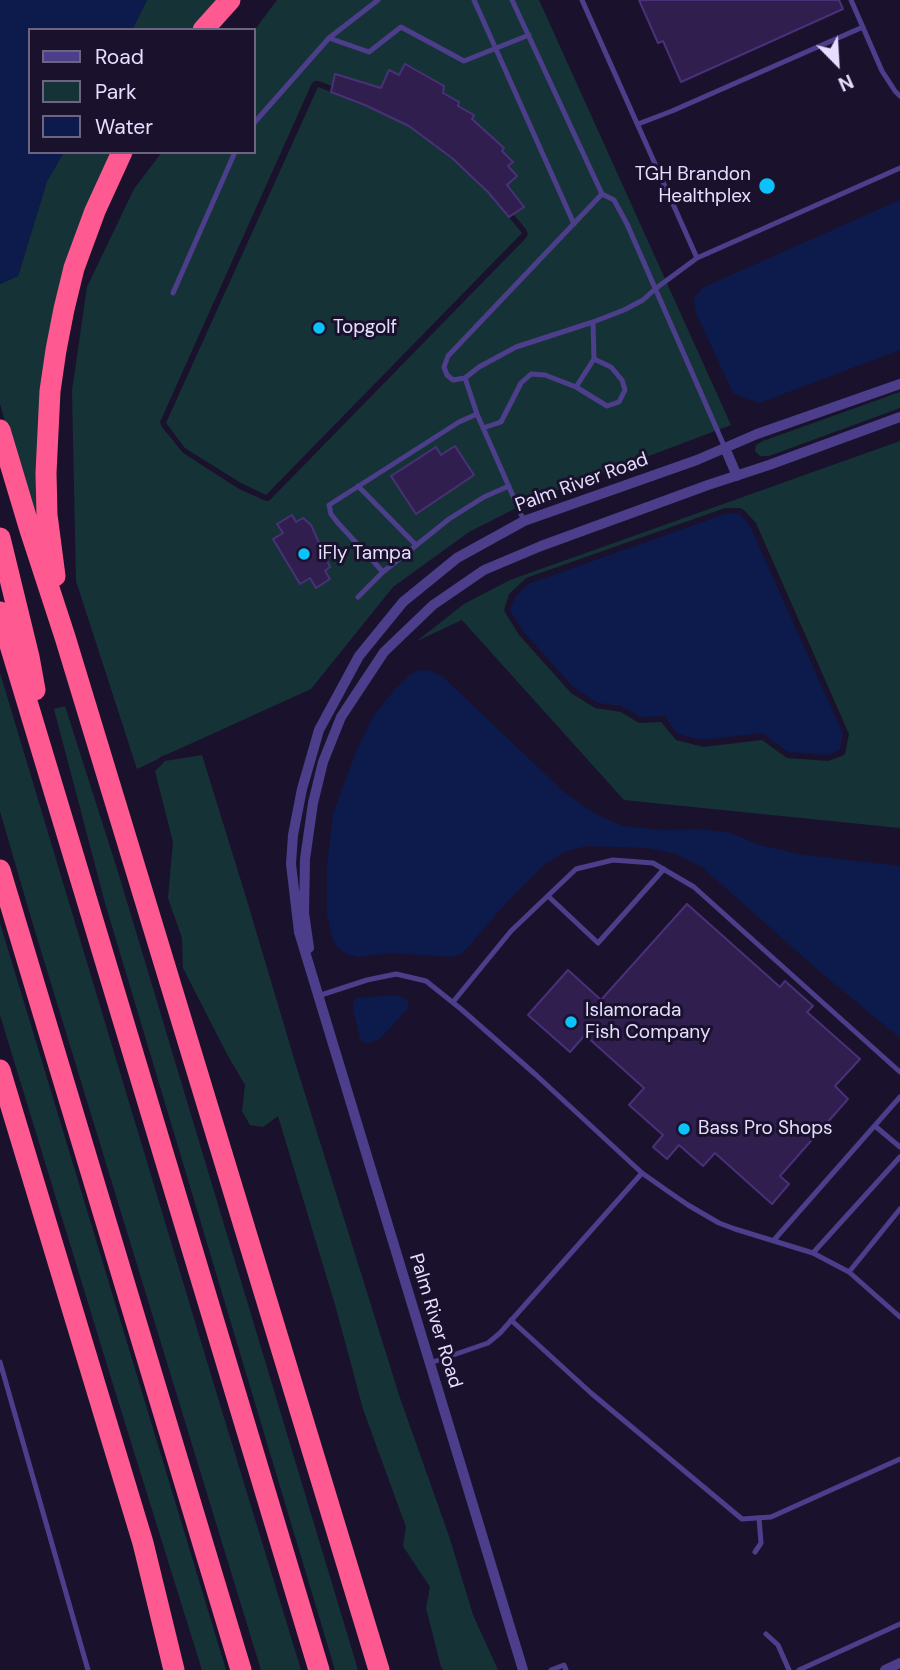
<!DOCTYPE html>
<html>
<head>
<meta charset="utf-8">
<style>
  body { margin:0 }
  #map { position:relative; width:900px; height:1670px; overflow:hidden; background:#1a122d; font-family:"DM Sans",sans-serif }
  canvas { display:block }
  .legend { position:absolute; left:28px; top:28px; width:228px; height:126px; box-sizing:border-box; background:#1a122d; border:2px solid #6c6481; margin:0; padding:9px 12px; list-style:none; font-size:21px; color:#e6deff }
  .legend li { display:flex; align-items:center; gap:14px; height:35px }
  .legend b { width:35px; border:2px solid #6c6481 }
  .north { position:absolute; left:802px; top:28px; width:70px; height:70px; -webkit-text-stroke:5px #1a122d; paint-order:stroke; rotate:156deg; font-size:19px; font-weight:700; line-height:28px; text-align:center; color:#e6deff }
  .north::after { content:''; display:block; margin:auto; width:24px; height:32px; background:#e6deff; clip-path:polygon(50% 0,100% 100%,50% 72%,0 100%) }
</style>
</head>
<body>
<div id="map">
<canvas width="900" height="1670"></canvas>
<ul class="legend">
<li><b style="height:9px;background:#4c3e8b"></b>Road</li>
<li><b style="height:19px;background:#153337"></b>Park</li>
<li><b style="height:19px;background:#0c1a4c"></b>Water</li>
</ul>
<div class="north">N</div>
</div>
<script>
const context = document.querySelector('canvas').getContext('2d');
context.lineJoin = 'round';
function paint(path, color) { context.fillStyle = color; context.fill(path, 'evenodd'); }
const toPath = rows => new Path2D(rows.map(r => 'M' + r).join(''));
function stroke(path, color, width, dash) { context.strokeStyle = color; context.lineWidth = width; context.lineCap = dash ? 'butt' : 'round'; context.setLineDash(dash || []); context.stroke(path); }
function label(font, color, halo, rows, align = 'center') {
  context.font = font + ' "DM Sans",sans-serif'; context.lineWidth = 6; context.setLineDash([]); context.textBaseline = 'middle'; context.strokeStyle = halo; context.fillStyle = color; for (const [text, x, y, turn = 0] of rows) {
    context.save(); context.translate(x, y); context.rotate((+turn || 0) * Math.PI / 180); context.textAlign = isNaN(turn) ? turn : align; if (halo) context.strokeText(text, 0, 0); context.fillText(text, 0, 0); context.restore();
  }
}
paint(toPath([
  [147,0,221,0,195,30,132,30],
  [277,0,539,0,731,425,532,500,469,532,393,587,311,689,168,754,162,756,158,759,137,769,76,581,72,391,87,287,134,189,162,152,254,152,254,31],
  [315,81,319,81,367,100,411,121,491,188,526,229,528,234,526,238,269,501,266,501,239,489,183,453,162,427,160,422,312,83],
  [318,87,365,105,409,126,452,158,488,192,522,233,266,495,241,483,185,448,166,423],
  [64,152,116,152,78,240,36,527,0,404,0,284,18,276,47,181],
  [900,392,900,408,769,456,760,456,755,451,756,445,763,441],
  [900,441,900,828,624,800,462,620,417,641,464,604,510,580],
  [725,508,740,508,744,510,756,523,849,734,845,754,842,756,828,761,787,758,762,740,703,747,676,740,661,722,639,723,621,712,595,708,571,693,519,635,506,614,504,610,509,594,526,578],
  [0,673,211,1375,301,1670,261,1670,31,918,0,811],
  [65,706,118,872,358,1670,335,1670,318,1613,105,903,54,709],
  [202,755,245,894,295,1062,400,1398,450,1539,473,1615,498,1670,443,1670,441,1667,426,1608,430,1587,403,1546,406,1527,363,1409,336,1308,278,1116,263,1127,250,1125,242,1111,245,1085,227,1054,183,968,182,938,168,898,173,842,155,771,165,761],
  [0,923,53,1098,226,1670,202,1670,111,1378,0,1015]
]), '#153337');
paint(toPath([
  [0,0,147,0,132,30,30,30,30,152,64,152,47,181,18,276,0,284],
  [900,200,900,350,759,403,733,393,696,313,694,298,702,288],
  [728,513,740,514,750,526,843,734,840,750,828,755,788,752,762,733,702,740,677,734,665,716,640,717,622,706,598,703,573,687,523,631,510,611,515,597,528,584],
  [420,670,431,671,443,677,565,793,597,815,623,826,663,830,697,829,731,833,759,845,803,855,900,866,900,1038,819,971,703,868,676,854,648,848,587,846,564,852,543,866,508,901,467,948,461,954,451,957,392,953,359,957,346,954,337,947,332,937,327,914,327,865,333,814,355,754,373,717,395,689,411,674],
  [398,995,408,1001,408,1008,380,1039,365,1044,360,1038,353,1009,353,1002,357,998]
]), '#0c1a4c');
const building = toPath([
  [639,0,839,0,843,9,681,82,663,41,658,43,639,0],
  [405,64,444,86,443,93,459,102,458,106,474,115,472,119,504,148,502,151,513,162,508,166,517,176,507,185,524,207,509,217,488,192,452,158,409,126,365,105,331,92,335,74,381,88,389,70,399,75,405,64],
  [455,446,474,475,416,514,391,476,436,447,441,455,455,446],
  [292,515,296,522,303,518,311,525,330,567,325,571,330,579,316,588,310,578,300,584,273,539,283,533,277,524,292,515],
  [687,904,780,987,785,981,813,1006,807,1012,860,1059,835,1086,848,1099,780,1176,789,1184,772,1204,715,1153,703,1166,679,1145,667,1159,653,1147,663,1135,629,1105,644,1088,585,1035,570,1052,528,1015,568,970,601,1000,687,904]
]);
paint(building, '#2f1e4e');
stroke(building, '#493079', 2);
stroke(toPath([
  [474,0,574,224],
  [512,0,602,194,614,200,627,224,725,448],
  [582,0,697,258],
  [851,0,882,71,895,91,900,96],
  [329,38,369,52,401,27,464,61,529,35],
  [254,123,329,38,378,0],
  [638,124,672,111,863,27],
  [602,194,448,356,444,367,447,375,453,380,465,378,479,367,516,347,593,322,624,310,643,300,655,289,697,258,900,168],
  [173,293,235,152],
  [465,378,477,414,524,521],
  [576,387,607,406,619,402,625,390,622,380,611,367,594,359],
  [483,428,501,422,521,383,531,374,545,375,576,387,594,359,593,322],
  [358,486,416,545],
  [383,572,338,523,331,514,329,505,459,422,477,414],
  [358,597,383,572,449,519,484,497,509,486],
  [548,896,598,943,664,869],
  [318,996,367,980,396,974,426,981,461,1009,536,1075,642,1173,669,1192,688,1205,719,1223,735,1229,813,1253,849,1272,900,1317],
  [453,1002,511,931,576,869,613,860,653,863,694,887,900,1072],
  [875,1126,900,1147],
  [774,1240,900,1097],
  [813,1253,900,1157],
  [849,1272,900,1209],
  [511,1320,591,1393,742,1519,771,1517,900,1459],
  [0,1362,88,1670],
  [430,1363,488,1343,500,1333,642,1173],
  [755,1552,761,1543,759,1518],
  [766,1634,778,1645,789,1670],
  [551,1670,564,1665,566,1670],
  [799,1670,900,1624]
]), '#4c3e8b', 5);
stroke(toPath([
  [725,448,737,476],
  [309,948,304,913,305,859,313,803,323,762,341,717,384,652,433,605,484,570,541,546,708,485,769,465,900,417],
  [523,1670,299,932,291,864,293,835,302,789,319,730,359,656,403,602,457,558,524,521,697,460,757,434,900,384],
  [885,1670,900,1663]
]), '#4c3e8b', 10);
stroke(toPath([
  [203,30,230,0],
  [0,430,30,530,65,637,379,1670],
  [0,538,29,657,35,690],
  [55,576,47,515,46,473,50,391,56,350,64,309,74,268,95,211,122,152],
  [0,612,319,1670],
  [0,870,241,1670],
  [0,1070,143,1543,174,1670]
]), '#fe5a91', 21);
for (const [x, y, r, color] of [
  [767,186,9,"#0cc2fd"],
  [319,328,7,"#0cc2fd"],
  [304,554,7,"#0cc2fd"],
  [571,1022,7,"#0cc2fd"],
  [684,1129,7,"#0cc2fd"]
]) { const dot = new Path2D(); dot.arc(x, y, r, 0, 2 * Math.PI); context.fillStyle = color; context.fill(dot); stroke(dot, '#1a122d', 2.5); }
label('19px', '#e6deff', '#1a122d', [
  ["TGH Brandon",751,175,"right"],
  ["Healthplex",751,197,"right"],
  ["Topgolf",333,328],
  ["iFly Tampa",318,554],
  ["Islamorada",585,1011],
  ["Fish Company",585,1033],
  ["Bass Pro Shops",698,1129]
], 'left');
label('19px', '#e6deff', '#1a122d', [
  ["Palm River Road",582,483,-20],
  ["Palm River Road",435,1321,73]
]);
</script>
</body>
</html>
